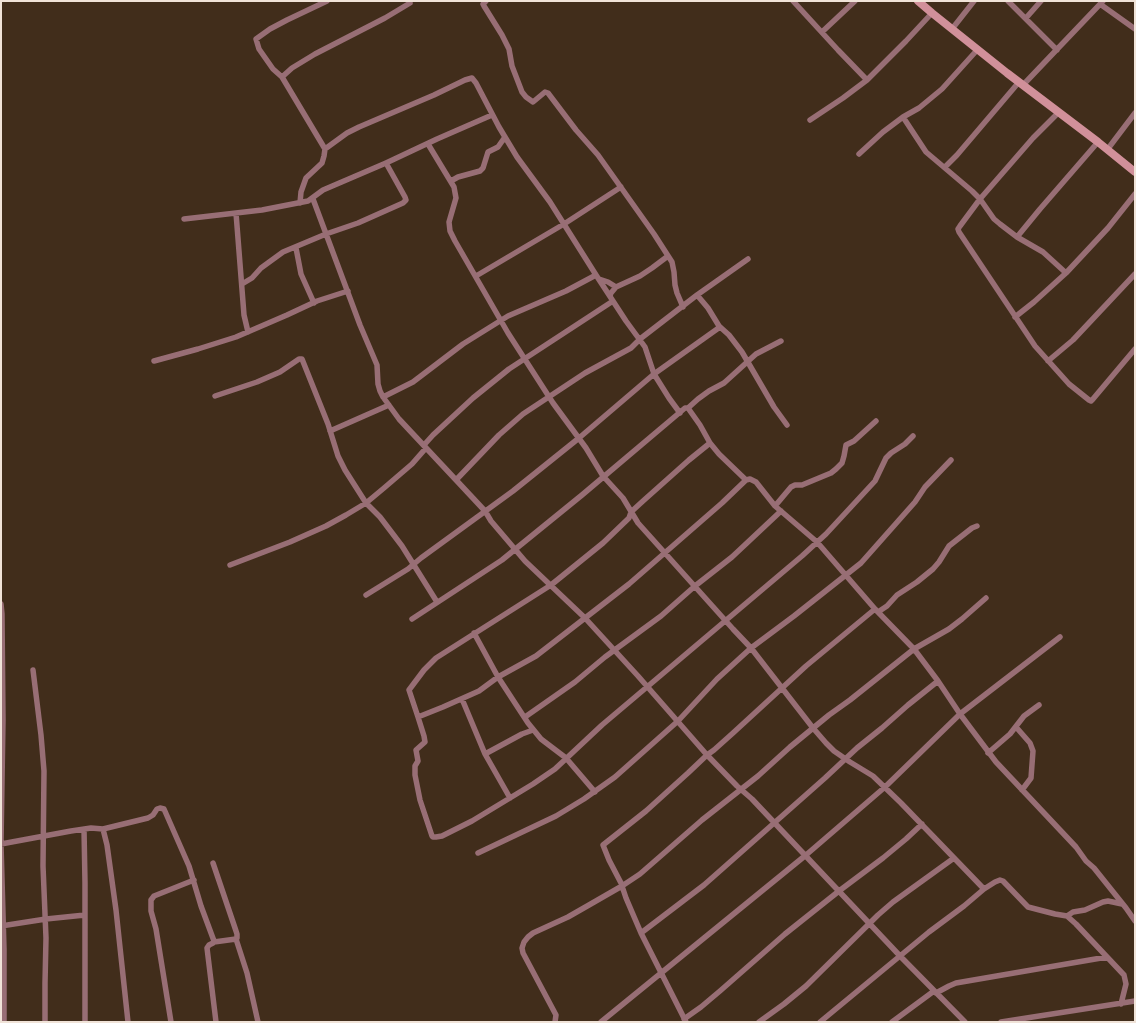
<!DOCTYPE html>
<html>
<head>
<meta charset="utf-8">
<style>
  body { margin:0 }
  #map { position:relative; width:1136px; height:1023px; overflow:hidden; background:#412d1b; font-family:Figtree,sans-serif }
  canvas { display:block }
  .frame { position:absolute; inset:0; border:2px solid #f0e3d8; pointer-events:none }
</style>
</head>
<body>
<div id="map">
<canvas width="1136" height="1023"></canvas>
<div class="frame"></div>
</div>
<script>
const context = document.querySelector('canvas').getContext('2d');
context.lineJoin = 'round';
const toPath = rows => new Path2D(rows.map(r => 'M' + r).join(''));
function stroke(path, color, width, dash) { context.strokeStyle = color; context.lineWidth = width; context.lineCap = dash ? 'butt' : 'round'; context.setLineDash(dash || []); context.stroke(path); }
stroke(toPath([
  [486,1,483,4,484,6,502,35,509,49,512,66,522,92,526,97,533,102,545,92,548,93,576,130,598,155,654,234,672,262,674,272,675,285,677,293,683,307],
  [793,1,838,50,867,80],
  [1008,1,1057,50],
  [1100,4,1135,29],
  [1026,18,1041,1],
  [952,29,974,1],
  [822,32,855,1],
  [282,77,292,68,315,54,385,18,410,3],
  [1023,85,1103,1],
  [1059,112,1033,138,980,199,960,226,958,229,959,232,1035,346,1069,384,1089,400,1091,401,1093,399,1135,349],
  [903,117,926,152,972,191,980,199,994,219,1000,224,1017,237,1043,252,1066,273],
  [810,120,843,98,867,80,906,41,932,13],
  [428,144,454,187,456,198,449,222,450,231,455,241,508,333,553,403,586,448,603,476,623,498,638,523,733,629,751,648,813,728,826,743,834,751,850,762,873,776,901,803,984,889,964,906,929,932,820,1022],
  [325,149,347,133,359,127,434,95,465,80,472,78,476,83,499,127,517,157,550,202,596,275,626,321,645,347,654,374,669,398,680,413],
  [1107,150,1135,113],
  [859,154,883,132,903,117,919,108,942,89,978,49],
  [945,167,957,155,1019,82],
  [451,181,458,177,480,171,483,168,488,152,498,147,505,137],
  [313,199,360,325,377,365,378,384,380,391,383,397,399,419,471,496,485,511,491,521,525,561,585,618,638,676,707,755,737,786,752,799,901,957,965,1022],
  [300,203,301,192,306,178,322,163,324,156,325,149,282,77,273,69,259,49,256,39,270,29,287,20,327,1],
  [236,213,244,315,248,332],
  [184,219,262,210,308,201,323,190,386,163,437,139,492,115],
  [1017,237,1040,209,1098,142],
  [296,248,301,274,314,303],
  [476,276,564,224,621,187],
  [599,279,608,282,616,287],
  [242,284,252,278,261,268,283,252,326,234,358,223,403,203,406,200,405,197,386,163],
  [697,295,708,308,719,326,729,335,742,352,774,407,787,425],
  [610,296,611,293,616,287,640,276,652,268,668,256],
  [1015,317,1034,302,1066,273,1108,228,1135,194],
  [154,361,198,349,236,337,287,315,317,301,348,291],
  [1048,361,1073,340,1135,274],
  [215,396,257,382,280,372,299,359,302,359,328,424,338,456,345,470,366,503,380,517,402,546,437,602],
  [383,397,413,382,463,344,508,316,566,291,596,275],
  [330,431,389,405],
  [710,443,689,460,643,501,631,512,629,518,603,543,551,585,436,658,424,670,409,690,418,717,443,707,479,691,498,677,536,656,629,584,722,503,746,480],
  [424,445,433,435,473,398,509,369,613,301],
  [456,480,499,435,523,414,585,373,631,348,640,339,697,295,748,259],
  [775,506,791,487,795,485,802,485,831,473,836,469,842,463,844,456,846,445,854,441,876,421],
  [230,565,290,542,326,526,346,515,366,503,384,488,412,464,426,448],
  [366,595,408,569,421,558,513,491,579,438,654,374,720,327],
  [1,604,2,614,3,720,1,844,4,949,4,1022],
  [878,612,887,606,897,595,917,582,933,569,939,562,949,546,972,528,977,526],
  [412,619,502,560,582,495,685,408,688,408,698,399,709,391,724,383,756,354,781,341],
  [474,633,498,677,528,723,541,739,566,758,595,792],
  [33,670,41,735,44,771,43,866,46,938,45,983,45,1022],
  [938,681,960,714,996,762,1076,847,1086,861,1094,868,1126,908,1135,921],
  [462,699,485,754,510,798],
  [418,717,424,736,425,742,416,750,418,761,415,766,415,775,420,800,432,836,433,837,436,837,442,836,472,821,533,784,555,769,602,725,802,556,826,534,875,481,886,458,891,453,905,444,913,436],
  [525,717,575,682,605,657,661,616,695,586,732,557,781,511],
  [1016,727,1030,743,1033,751,1031,778,1022,790],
  [988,753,1010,734,1024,716,1039,705],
  [485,754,522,734,533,730],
  [84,829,85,883,85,1022],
  [103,829,148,818,153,815,157,809,160,808,164,809,189,866,201,906,214,941,213,943,209,945,207,948,216,1022],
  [1,844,71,831,91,828,103,829,107,845,116,910,128,1022],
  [478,853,556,816,584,799,615,777,678,721,717,679,751,648,794,616,861,563,915,502,925,487,951,460],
  [213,863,235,928,237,934,237,938,236,939,247,973,258,1022],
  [984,889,995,882,1000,880,1003,881,1028,907,1055,914,1067,916,1076,924,1124,975,1126,984,1121,1004],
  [1067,916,1073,912,1085,910,1103,902,1108,901,1122,904],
  [1,926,46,919,85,915],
  [641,933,704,885,825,778,857,748,882,728,908,705,938,681,914,649,875,609,817,542,775,506,756,482,750,479,746,480,719,454,710,443,700,425,688,408],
  [214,942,236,939],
  [936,993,949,986,956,983,1107,957],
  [684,1019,701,1007,720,991,785,934,839,891,883,858,906,839,922,824],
  [171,1022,156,929,151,911,151,900,154,896,194,880],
  [555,1022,556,1015,523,953,522,948,524,942,528,937,533,933,568,917,589,905,622,886,640,874,702,820,758,776,790,747,829,715,850,700,914,649,949,629,962,619,986,598],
  [601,1022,806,855,885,787,960,714,1060,637],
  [686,1022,641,933,626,898,621,883,609,860,603,845,646,811,688,773,707,755,714,750,733,733,806,666,875,609],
  [759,1022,784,1004,806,986,878,915,893,902,954,858],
  [892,1022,934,991],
  [1001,1022,1135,1001]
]), '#986e75', 5.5);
stroke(toPath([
  [918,1,932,13,1007,73,1098,142,1135,172]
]), '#d1909a', 8);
</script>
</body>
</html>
